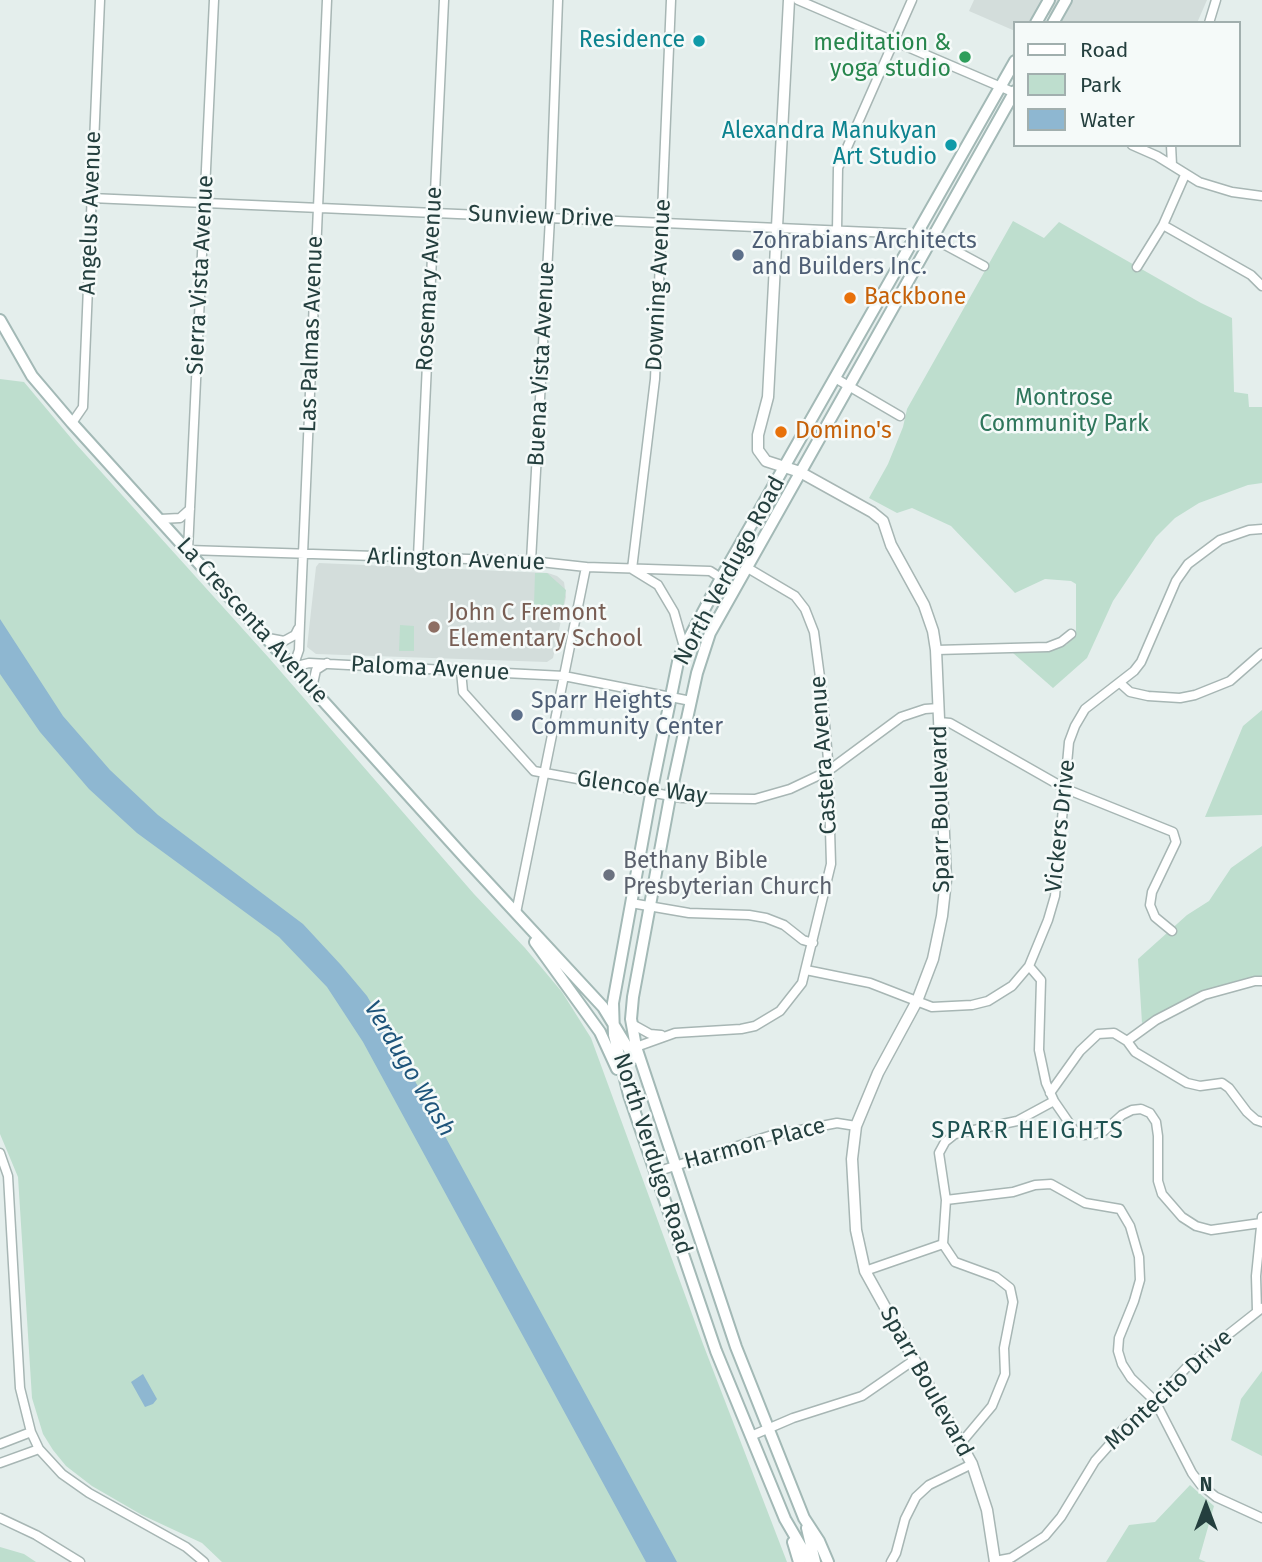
<!DOCTYPE html>
<html>
<head>
<meta charset="utf-8">
<style>
  body { margin:0 }
  #map { position:relative; width:1262px; height:1562px; overflow:hidden; background:#e4eeec; font-family:"Fira Sans",sans-serif }
  canvas { display:block }
  .legend { position:absolute; left:1013px; top:21px; width:228px; height:126px; box-sizing:border-box; background:#f5faf9; border:2px solid #a1afae; margin:0; padding:9px 12px; list-style:none; font-size:21px; color:#243f3e }
  .legend li { display:flex; align-items:center; gap:14px; height:35px }
  .legend b { width:35px; border:2px solid #a1afae }
  .north { position:absolute; left:1171px; top:1471px; width:70px; height:70px; -webkit-text-stroke:5px #f5faf9; paint-order:stroke; rotate:0deg; font-size:19px; font-weight:700; line-height:28px; text-align:center; color:#243f3e }
  .north::after { content:''; display:block; margin:auto; width:24px; height:32px; background:#243f3e; clip-path:polygon(50% 0,100% 100%,50% 72%,0 100%) }
</style>
</head>
<body>
<div id="map">
<canvas width="1262" height="1562"></canvas>
<ul class="legend">
<li><b style="height:9px;background:#fff"></b>Road</li>
<li><b style="height:19px;background:#bedece"></b>Park</li>
<li><b style="height:19px;background:#8eb7d1"></b>Water</li>
</ul>
<div class="north">N</div>
</div>
<script>
const context = document.querySelector('canvas').getContext('2d');
context.lineJoin = 'round';
function paint(path, color) { context.fillStyle = color; context.fill(path, 'evenodd'); }
const toPath = rows => new Path2D(rows.map(r => 'M' + r).join(''));
function stroke(path, color, width, dash) { context.strokeStyle = color; context.lineWidth = width; context.lineCap = dash ? 'butt' : 'round'; context.setLineDash(dash || []); context.stroke(path); }
function label(font, color, halo, rows, align = 'center') {
  context.font = font + ' "Fira Sans",sans-serif'; context.lineWidth = 5; context.setLineDash([]); context.textBaseline = 'middle'; context.strokeStyle = halo; context.fillStyle = color; for (const [text, x, y, turn = 0] of rows) {
    context.save(); context.translate(x, y); context.rotate((+turn || 0) * Math.PI / 180); context.textAlign = isNaN(turn) ? turn : align; if (halo) context.strokeText(text, 0, 0); context.fillText(text, 0, 0); context.restore();
  }
}
paint(toPath([
  [974,0,1207,0,1197,23,1066,23,1038,10,1030,23,1015,23,1015,31,969,11],
  [319,563,548,573,557,576,564,582,566,597,553,658,547,662,316,654,307,647,316,567]
]), '#d3dddb');
paint(toPath([
  [1013,221,1044,238,1059,222,1201,303,1232,318,1234,392,1248,394,1249,407,1262,407,1262,483,1248,485,1199,503,1175,518,1156,537,1113,601,1087,658,1053,688,1013,653,1049,651,1066,645,1076,636,1076,584,1071,581,1045,579,1015,593,951,526,912,508,897,513,869,498,888,464,903,427,907,409],
  [0,379,24,382,76,444,269,658,474,894,525,948,562,992,591,1038,703,1344,787,1562,222,1562,202,1543,142,1515,92,1486,66,1466,53,1450,43,1434,32,1398,18,1177,0,1134],
  [535,573,547,573,566,590,563,609,534,606],
  [400,625,414,626,414,651,399,651],
  [1262,710,1262,815,1205,817,1243,726],
  [1262,846,1262,976,1243,979,1199,992,1142,1023,1138,959,1187,915,1209,901,1231,868],
  [1262,1371,1262,1456,1231,1440,1241,1399],
  [1190,1485,1214,1506,1199,1559,1206,1562,1106,1562,1129,1525,1155,1522],
  [0,1547,24,1554,36,1562,0,1562]
]), '#bedece');
paint(toPath([
  [0,619,63,716,110,770,158,815,303,924,341,965,367,996,397,1048,677,1562,646,1562,363,1042,327,987,279,937,137,833,89,789,40,732,0,674],
  [143,1374,157,1399,153,1404,145,1407,131,1382]
]), '#8eb7d1');
const minor = toPath([
  [214,0,188,550,531,561,586,567,710,571,721,578],
  [671,0,655,379,632,569,658,585,674,612,684,647],
  [798,0,1015,93],
  [1209,23,1216,0],
  [1132,145,1157,156,1199,182,1232,192,1262,196],
  [1171,145,1172,165],
  [91,198,916,234,932,238,984,266],
  [1163,225,1251,275,1262,286],
  [837,231,838,168,912,0],
  [1137,267,1163,225,1185,175],
  [835,378,900,416],
  [72,423,83,407,100,0],
  [160,519,180,518,190,509],
  [418,557,444,0],
  [531,561,550,218,558,0],
  [268,638,284,641,295,635,298,629],
  [936,650,1048,647,1061,642,1071,634],
  [293,667,299,650,300,623,327,0],
  [293,667,309,663,564,676,691,701],
  [461,671,463,692,534,771,682,798,755,799,790,789,828,771,901,717,925,709,939,708],
  [1120,683,1130,692,1148,696,1180,698,1195,695,1230,681,1262,653],
  [312,688,316,670,327,663],
  [939,722,950,723,1066,789,1173,832,1176,842,1152,892,1150,905,1155,917,1172,931],
  [631,903,689,913,749,915,766,918,784,925,803,940,813,943],
  [516,913,586,567],
  [1029,966,1041,980,1039,1050,1046,1083,1054,1101,1074,1130,1083,1135,1094,1134,1104,1131,1122,1115,1132,1110,1141,1109,1150,1113,1156,1122,1158,1136,1158,1181,1162,1194,1182,1217,1196,1226,1211,1230,1261,1223],
  [806,970,870,983,932,1007,972,1005,988,1001,1012,986,1029,966,1048,920,1055,896,1069,742,1075,726,1085,709,1134,671,1141,662,1176,581,1188,564,1220,540,1249,530,1262,529],
  [632,1024,650,1034,661,1035],
  [1127,1041,1135,1052,1187,1083,1200,1086,1222,1083,1229,1088,1247,1112,1256,1120,1262,1122],
  [636,1047,675,1033,741,1029,755,1026,780,1011,802,983,831,864,828,760,823,700,814,632,805,609,795,596,746,567],
  [1050,1093,1080,1051,1098,1034,1114,1033,1127,1041,1156,1020,1204,995,1255,981,1262,981],
  [0,1153,8,1176,20,1388,31,1432,39,1449,62,1474,89,1493,186,1547,204,1562],
  [656,1172,769,1136,837,1123,856,1126],
  [946,1200,1013,1192,1035,1185,1051,1184,1085,1203,1120,1209,1130,1226,1139,1257,1140,1280,1134,1301,1119,1338,1118,1351,1122,1364,1131,1378,1155,1401,1192,1473,1201,1485,1216,1497,1262,1518],
  [865,1271,943,1244],
  [1257,1311,1256,1276,1262,1217],
  [751,1436,793,1418,862,1396,914,1360],
  [961,1443,992,1406,1005,1374,1004,1348,1013,1302,1010,1288,996,1277,955,1262,943,1244,946,1200,939,1153,945,1142,955,1134,1017,1121,1054,1101],
  [0,1444,31,1432],
  [0,1463,39,1449],
  [0,1518,36,1535,80,1562],
  [995,1561,1011,1558,1045,1536,1061,1517,1095,1461,1127,1425,1155,1401,1187,1367,1262,1308],
  [891,1562,896,1553,905,1519,916,1497,929,1485,972,1464]
]);
const tertiary = toPath([
  [789,0,768,397,758,435,758,450,766,461,800,472,872,512,883,521,891,545,924,605,933,631,936,650,946,880,942,916,933,959,917,1001,878,1073,856,1126,852,1159,856,1230,865,1271,972,1464,987,1510,995,1562]
]);
const secondary = toPath([
  [1036,23,1049,0],
  [1053,23,1066,0],
  [0,320,32,376,72,423,466,859,603,1007,634,1058],
  [535,942,600,1032,617,1069],
  [807,1528,815,1562],
  [793,1542,799,1562],
  [810,1562,785,1519,716,1351,629,1095,614,1035,613,1003,651,794,679,657,721,578,1015,61],
  [828,1562,819,1541,804,1518,736,1347,636,1047,631,1019,633,997,670,797,697,673,710,633,1015,91]
]);
stroke(minor, '#a7b6b4', 11);
stroke(tertiary, '#a7b6b4', 13);
stroke(secondary, '#a3b9b6', 14);
stroke(minor, '#fff', 8);
stroke(tertiary, '#fff', 10);
stroke(secondary, '#fff', 10);
for (const [x, y, r, color] of [
  [699,41,7,"#0f9aa8"],
  [965,57,7,"#2e9e5b"],
  [951,145,7,"#0f9aa8"],
  [738,255,7,"#5c6f8a"],
  [850,298,7,"#e8710a"],
  [781,432,7,"#e8710a"],
  [434,627,7,"#8d6e63"],
  [517,715,7,"#5c6f8a"],
  [609,875,7,"#6b7280"]
]) { const dot = new Path2D(); dot.arc(x, y, r, 0, 2 * Math.PI); context.fillStyle = color; context.fill(dot); stroke(dot, '#f5faf9', 2.5); }
label('23px', '#0d838f', '#f5faf9', [
  ["Residence",685,41],
  ["Alexandra Manukyan",937,132],
  ["Art Studio",937,158]
], 'right');
label('23px', '#27864d', '#f5faf9', [
  ["meditation &",951,44],
  ["yoga studio",951,70]
], 'right');
label('23px', '#243f3e', '#f5faf9', [
  ["Angelus Avenue",91,213,-88],
  ["Sunview Drive",541,217,2],
  ["Sierra Vista Avenue",201,275,-87],
  ["Rosemary Avenue",430,279,-87],
  ["Downing Avenue",659,285,-87],
  ["Las Palmas Avenue",312,334,-88],
  ["Buena Vista Avenue",542,364,-87],
  ["Arlington Avenue",456,560,2],
  ["North Verdugo Road",730,571,-62],
  ["La Crescenta Avenue",252,621,48],
  ["Paloma Avenue",430,669,3],
  ["Castera Avenue",824,755,-94],
  ["Glencoe Way",642,788,8],
  ["Sparr Boulevard",941,809,-91],
  ["Vickers Drive",1061,826,-84],
  ["Harmon Place",755,1144,-15],
  ["North Verdugo Road",652,1154,72],
  ["Sparr Boulevard",926,1382,61],
  ["Montecito Drive",1169,1390,-43]
]);
label('23px', '#4e5e75', '#f5faf9', [
  ["Zohrabians Architects",752,242],
  ["and Builders Inc.",752,268],
  ["Sparr Heights",531,702],
  ["Community Center",531,728]
], 'left');
label('23px', '#c56008', '#f5faf9', [
  ["Backbone",864,298],
  ["Domino's",795,432]
], 'left');
label('23px', '#2e765b', '#f5faf9', [
  ["Montrose",1064,399],
  ["Community Park",1064,425]
]);
label('23px', '#785e54', '#f5faf9', [
  ["John C Fremont",448,614],
  ["Elementary School",448,640]
], 'left');
label('23px', '#5b616d', '#f5faf9', [
  ["Bethany Bible",623,862],
  ["Presbyterian Church",623,888]
], 'left');
label('italic 24px', '#1e557b', '#f5faf9', [
  ["Verdugo Wash",409,1069,59]
]);
context.letterSpacing = '2px';
label('24px', '#1f5251', '#f5faf9', [
  ["SPARR HEIGHTS",1028,1131]
]);
context.letterSpacing = '0px';
</script>
</body>
</html>
